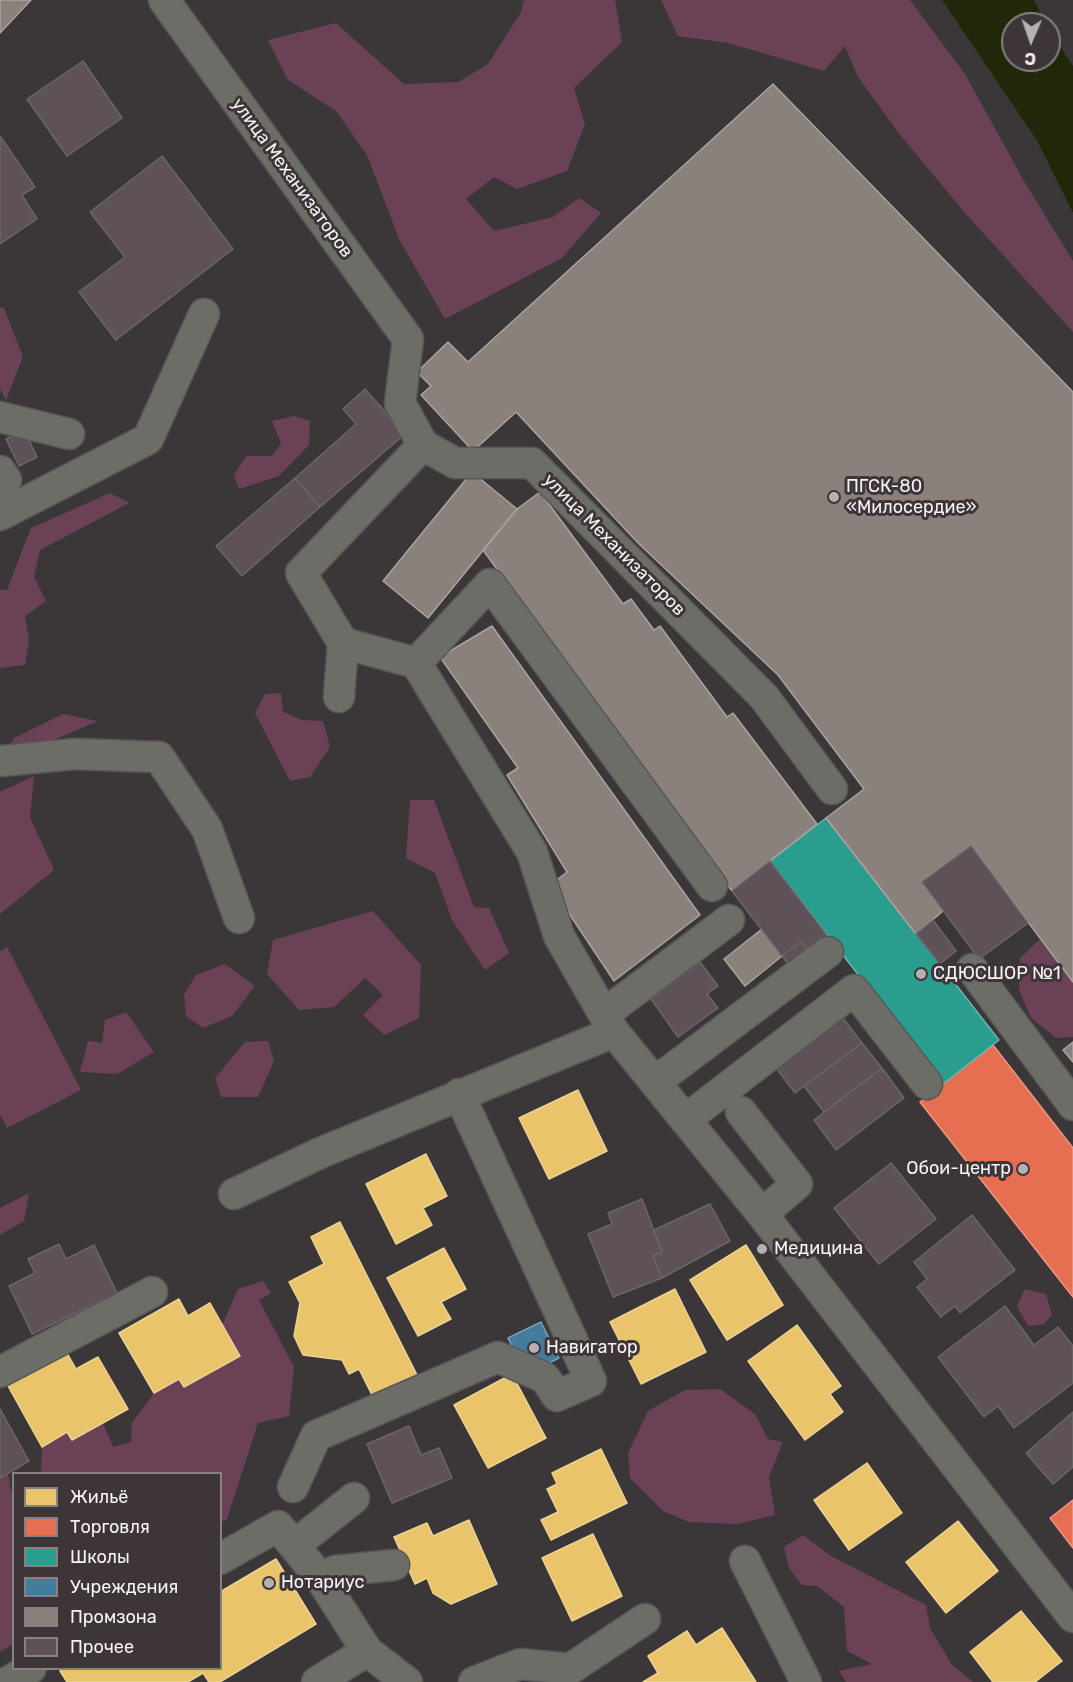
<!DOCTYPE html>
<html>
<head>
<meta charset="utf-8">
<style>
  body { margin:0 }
  #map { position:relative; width:1073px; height:1682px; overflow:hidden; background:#3b3739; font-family:Rubik,sans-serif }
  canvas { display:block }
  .legend { position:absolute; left:12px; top:1472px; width:210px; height:198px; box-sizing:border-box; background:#3d3538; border:2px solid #878183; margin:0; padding:8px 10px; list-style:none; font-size:18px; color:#f7f2f4 }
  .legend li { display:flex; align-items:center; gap:12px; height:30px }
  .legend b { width:30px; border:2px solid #878183 }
  .north { position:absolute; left:1001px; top:12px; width:60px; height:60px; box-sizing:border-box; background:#3d3538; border:2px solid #878183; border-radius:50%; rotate:182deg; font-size:16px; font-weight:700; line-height:24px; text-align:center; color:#f7f2f4 }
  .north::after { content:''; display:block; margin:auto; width:21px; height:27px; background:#b5b1b3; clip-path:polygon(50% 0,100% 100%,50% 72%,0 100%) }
</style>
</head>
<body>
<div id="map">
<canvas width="1073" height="1682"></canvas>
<ul class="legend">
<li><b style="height:16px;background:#e9c46a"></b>Жильё</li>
<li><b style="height:16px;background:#e76f51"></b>Торговля</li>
<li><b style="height:16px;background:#2a9d8f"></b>Школы</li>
<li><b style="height:16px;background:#457b9d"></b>Учреждения</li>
<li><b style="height:16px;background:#8a817c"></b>Промзона</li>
<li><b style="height:16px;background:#5f5158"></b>Прочее</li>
</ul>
<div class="north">С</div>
</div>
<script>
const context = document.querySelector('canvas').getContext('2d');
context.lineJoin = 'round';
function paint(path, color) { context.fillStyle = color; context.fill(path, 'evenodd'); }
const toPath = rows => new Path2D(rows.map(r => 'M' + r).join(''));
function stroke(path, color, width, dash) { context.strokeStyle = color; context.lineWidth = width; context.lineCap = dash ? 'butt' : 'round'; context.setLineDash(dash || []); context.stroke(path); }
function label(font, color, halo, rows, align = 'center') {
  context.font = font + ' Rubik,sans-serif'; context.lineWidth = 6; context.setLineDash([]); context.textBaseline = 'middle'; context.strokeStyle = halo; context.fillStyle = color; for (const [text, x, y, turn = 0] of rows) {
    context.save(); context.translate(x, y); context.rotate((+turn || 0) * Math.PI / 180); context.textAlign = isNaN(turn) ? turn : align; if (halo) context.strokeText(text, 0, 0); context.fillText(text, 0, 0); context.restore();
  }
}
paint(toPath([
  [524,0,615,0,622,42,574,88,585,124,567,171,517,189,494,177,466,199,494,231,553,217,579,198,601,213,562,258,445,319,399,239,367,155,336,111,288,80,268,40,336,23,404,84,458,82,488,64,521,12],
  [661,0,910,0,965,74,1024,181,1073,261,1073,332,965,213,901,136,858,77,845,46,824,71,728,43,678,36],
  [0,307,4,308,23,357,6,400,0,389],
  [294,416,310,421,309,445,279,476,239,489,234,475,246,456,272,456,281,443,272,421],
  [110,493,129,503,40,550,34,577,46,601,25,616,29,640,25,665,0,668,0,590,7,590,31,528],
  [281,693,283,712,302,720,323,721,330,747,310,777,290,781,255,713,265,694],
  [63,714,98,721,0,763,14,738],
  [34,776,30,817,54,870,0,914,0,792],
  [410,800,434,800,474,907,489,908,509,953,485,970,452,920,435,873,406,858],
  [373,911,421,965,419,1018,384,1035,363,1015,383,995,365,978,334,1007,299,1010,267,974,273,940],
  [1040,939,1073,982,1073,1037,1056,1038,1031,1018,1019,990,1020,958],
  [7,947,81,1090,7,1128,0,1114,0,951],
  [225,964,255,986,232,1016,203,1028,186,1016,184,995,196,975],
  [126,1012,154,1052,117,1074,80,1072,88,1041,102,1043,105,1020],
  [268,1041,274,1061,258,1097,221,1097,215,1078,245,1042],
  [29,1193,24,1221,0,1235,0,1208],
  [263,1281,271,1293,259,1300,294,1367,289,1416,258,1423,227,1519,221,1522,220,1474,41,1474,42,1447,67,1432,72,1440,103,1423,113,1447,131,1442,132,1423,154,1393,179,1379,184,1387,239,1356,222,1325,238,1289],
  [1025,1289,1046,1294,1052,1315,1044,1324,1028,1326,1017,1306],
  [720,1389,755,1414,768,1439,783,1442,769,1477,775,1515,737,1524,689,1522,663,1511,630,1478,628,1453,648,1411,685,1390],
  [8,1473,11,1492,14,1492,13,1644,0,1652,0,1478],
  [803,1535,831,1556,926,1605,930,1628,952,1665,973,1682,846,1682,839,1671,872,1664,847,1651,844,1607,817,1586,802,1585,789,1568,784,1547]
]), '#6b4156');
paint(toPath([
  [942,0,1034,0,1046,24,1013,24,1013,60,1049,60,1049,30,1073,66,1073,213,1038,142]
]), '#21280a');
const homes = toPath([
  [578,1090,607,1151,549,1179,519,1118,578,1090],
  [426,1154,447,1196,423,1208,432,1225,396,1244,366,1184,426,1154],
  [340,1222,418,1377,374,1399,359,1369,349,1374,342,1360,303,1355,294,1336,300,1303,289,1282,324,1264,311,1237,340,1222],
  [746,1245,783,1305,727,1340,690,1280,746,1245],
  [444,1248,466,1289,441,1302,451,1319,418,1336,387,1278,444,1248],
  [675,1289,706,1352,641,1384,610,1322,675,1289],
  [179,1299,188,1316,210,1303,240,1356,184,1387,179,1379,154,1393,119,1333,179,1299],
  [797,1325,841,1386,830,1394,843,1412,805,1440,748,1361,797,1325],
  [67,1353,76,1369,98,1357,128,1409,72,1440,67,1432,42,1447,8,1386,67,1353],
  [512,1374,546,1438,488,1468,454,1405,512,1374],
  [601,1449,627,1503,551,1540,541,1520,558,1512,547,1489,557,1484,552,1473,601,1449],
  [867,1463,902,1513,849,1550,814,1500,867,1463],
  [469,1520,497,1584,451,1604,433,1593,427,1578,415,1584,394,1537,427,1523,433,1536,469,1520],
  [958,1521,998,1571,946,1613,906,1562,958,1521],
  [593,1534,622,1596,572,1621,542,1558,593,1534],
  [276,1559,316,1624,220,1682,209,1682,203,1673,188,1682,67,1682,60,1671,64,1668,220,1668,220,1592,276,1559],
  [1021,1611,1062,1661,1035,1682,993,1682,970,1652,1021,1611],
  [722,1628,756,1682,643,1682,658,1673,648,1656,687,1631,696,1645,722,1628]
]);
paint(homes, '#e9c46a');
stroke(homes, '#edd293', 1.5);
const shops = toPath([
  [993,1045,1073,1148,1073,1297,920,1102,993,1045],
  [1073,1500,1073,1548,1050,1518,1073,1500]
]);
paint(shops, '#e76f51');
stroke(shops, '#ec9682', 1.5);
const schools = toPath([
  [826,818,999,1040,943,1084,770,861,826,818]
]);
paint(schools, '#2a9d8f');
stroke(schools, '#68b6ad', 1.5);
const public = toPath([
  [541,1322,559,1358,539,1368,518,1359,508,1338,541,1322]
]);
paint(public, '#457b9d');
stroke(public, '#7a9fb7', 1.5);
const industry = toPath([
  [0,0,31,0,0,33,0,0],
  [773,84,1073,392,1073,982,971,846,922,882,943,911,916,934,826,818,864,789,778,675,638,543,516,412,473,451,421,395,431,386,417,372,448,342,468,362,773,84],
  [472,472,517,509,428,618,383,581,472,472],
  [540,492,623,604,631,599,654,630,660,626,727,717,733,713,817,824,732,891,483,550,517,509,540,492],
  [492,626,700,915,614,981,550,885,567,872,507,775,518,768,440,657,492,626],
  [762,929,782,956,745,986,724,959,762,929],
  [1073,1042,1073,1062,1063,1050,1073,1042]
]);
paint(industry, '#8a817c');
stroke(industry, '#aba3a0', 1.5);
const building = toPath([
  [83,61,122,118,67,156,27,99,83,61],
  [0,136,35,187,22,195,37,219,0,244,0,136],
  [162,156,233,249,116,340,79,292,125,257,90,212,162,156],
  [365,389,405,434,320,507,295,478,356,424,343,409,365,389],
  [24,430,37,457,19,466,6,439,24,430],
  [295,478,320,507,242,576,216,546,295,478],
  [971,846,1028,923,979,959,922,882,971,846],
  [770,861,826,934,807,949,801,942,782,956,732,891,770,861],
  [933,920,956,951,940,964,916,934,933,920],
  [801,942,807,949,788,964,782,956,801,942],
  [700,962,718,986,707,994,718,1008,678,1037,651,999,700,962],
  [840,1014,862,1043,795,1093,773,1064,840,1014],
  [862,1043,882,1068,824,1112,804,1086,862,1043],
  [882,1068,904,1098,836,1150,814,1120,882,1068],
  [891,1163,936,1219,879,1264,834,1208,891,1163],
  [642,1199,662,1252,653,1256,662,1278,613,1297,588,1234,612,1224,608,1213,642,1199],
  [710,1204,730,1241,662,1278,653,1256,662,1252,654,1230,710,1204],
  [972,1215,1015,1270,960,1313,955,1306,941,1317,917,1287,927,1279,914,1262,972,1215],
  [59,1244,66,1259,94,1245,117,1293,32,1334,9,1286,35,1273,28,1259,59,1244],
  [1005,1306,1034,1345,1058,1327,1073,1346,1073,1383,1014,1428,998,1406,984,1417,938,1357,1005,1306],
  [0,1409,29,1461,0,1478,0,1409],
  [1073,1412,1073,1467,1053,1484,1026,1453,1073,1412],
  [409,1426,421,1455,439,1448,452,1478,392,1503,367,1444,409,1426]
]);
paint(building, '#5f5158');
stroke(building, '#6a6668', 1.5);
const minor = toPath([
  [164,0,408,339,400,403,423,445,455,463,532,463,764,697,832,789],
  [0,417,69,434],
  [423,445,301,573,343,643,416,663,532,852,559,936,614,1032,762,1214,1073,1617],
  [0,471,6,480,0,484],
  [0,515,148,439,204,314],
  [416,663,490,584,712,886],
  [339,697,343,643],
  [0,761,75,754,159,757,207,829,239,918],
  [972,969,1073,1105],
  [604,1014,729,920],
  [655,1082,828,952],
  [741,1112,797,1184,762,1214],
  [685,1120,854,990,927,1084],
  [234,1194,320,1153,614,1032],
  [0,1372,152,1292],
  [293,1487,316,1436,498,1357,545,1378,557,1396,591,1381,459,1094],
  [295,1545,354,1498],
  [220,1559,278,1526,321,1579,367,1651,407,1682],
  [745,1561,806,1682],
  [321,1579,335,1571,394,1565],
  [8,1682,31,1668],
  [317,1682,367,1651],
  [474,1682,520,1664,570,1669,645,1619]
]);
stroke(minor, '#585657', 33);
stroke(minor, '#6b6d66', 30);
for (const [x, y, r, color] of [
  [834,497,6,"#b5b1b3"],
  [921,974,6,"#b5b1b3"],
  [1023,1169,6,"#b5b1b3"],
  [762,1249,6,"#b5b1b3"],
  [534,1348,6,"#b5b1b3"],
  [269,1583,6,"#b5b1b3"]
]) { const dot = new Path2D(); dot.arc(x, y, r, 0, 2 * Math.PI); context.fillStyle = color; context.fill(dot); stroke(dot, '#3d3538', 2); }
label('18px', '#f7f2f4', '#3d3538', [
  ["улица Механизаторов",292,178,54],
  ["улица Механизаторов",614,545,45]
]);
label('18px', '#f7f2f4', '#3d3538', [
  ["ПГСК-80",846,487],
  ["«Милосердие»",846,508],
  ["СДЮСШОР №1",933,974],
  ["Обои-центр",1011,1169,"right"],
  ["Медицина",774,1249],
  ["Навигатор",546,1348],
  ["Нотариус",281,1583]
], 'left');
</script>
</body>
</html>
